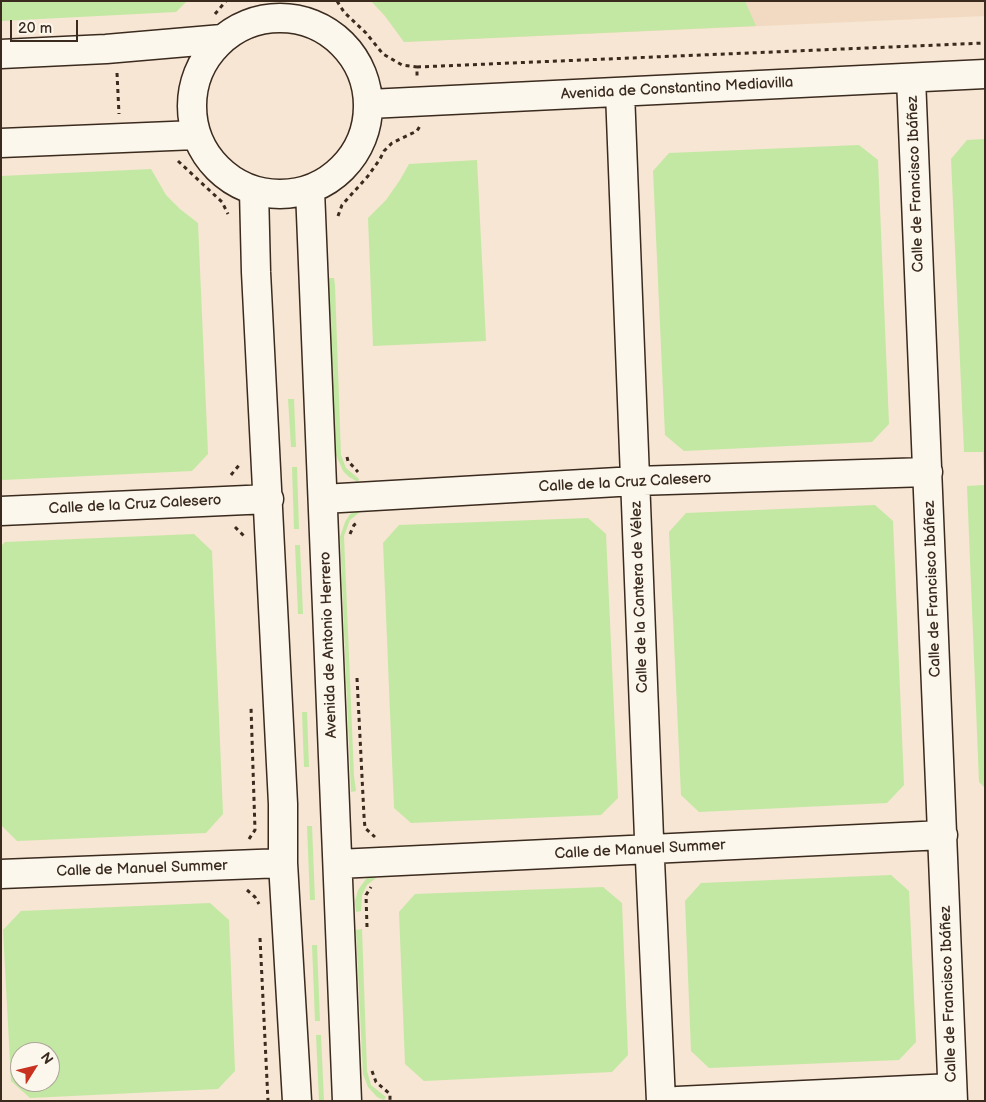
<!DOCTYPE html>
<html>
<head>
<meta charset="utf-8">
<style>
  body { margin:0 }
  #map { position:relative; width:986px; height:1102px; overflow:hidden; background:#f6e6d3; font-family:"Balsamiq Sans",sans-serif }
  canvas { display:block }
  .frame { position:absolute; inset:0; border:2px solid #3b2a1e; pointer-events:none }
  .north { position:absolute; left:10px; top:1042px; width:50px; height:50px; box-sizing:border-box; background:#fbf7ec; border:1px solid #aea59a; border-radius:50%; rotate:54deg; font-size:14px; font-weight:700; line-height:20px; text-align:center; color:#3b2a1e }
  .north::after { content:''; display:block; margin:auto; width:18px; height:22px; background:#c8321e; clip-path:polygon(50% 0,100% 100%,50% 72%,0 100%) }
  .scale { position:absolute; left:10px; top:20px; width:68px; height:22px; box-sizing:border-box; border:2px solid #3b2a1e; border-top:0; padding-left:6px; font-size:15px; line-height:18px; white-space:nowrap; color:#3b2a1e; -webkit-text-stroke:4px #fbf7ec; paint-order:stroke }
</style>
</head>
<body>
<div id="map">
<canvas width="986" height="1102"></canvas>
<div class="frame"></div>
<div class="north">N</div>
<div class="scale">20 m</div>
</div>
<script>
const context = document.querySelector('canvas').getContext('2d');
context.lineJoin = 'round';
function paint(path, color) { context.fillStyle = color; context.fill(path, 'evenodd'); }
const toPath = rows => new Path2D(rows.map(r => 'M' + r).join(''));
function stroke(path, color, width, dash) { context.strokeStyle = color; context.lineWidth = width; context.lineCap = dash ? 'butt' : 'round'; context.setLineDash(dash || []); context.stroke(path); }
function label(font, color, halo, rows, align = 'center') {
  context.font = font + ' "Balsamiq Sans",sans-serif'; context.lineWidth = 5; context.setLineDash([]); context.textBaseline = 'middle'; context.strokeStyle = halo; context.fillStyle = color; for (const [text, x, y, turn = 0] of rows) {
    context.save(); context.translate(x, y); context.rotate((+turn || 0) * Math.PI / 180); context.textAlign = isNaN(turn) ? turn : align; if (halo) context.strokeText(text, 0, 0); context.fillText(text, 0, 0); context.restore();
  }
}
paint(toPath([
  [371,1,985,1,985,16,404,42,385,16]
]), '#f2dac2');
paint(toPath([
  [1,1,187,1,176,12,1,21],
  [371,1,745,1,756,26,404,42,385,16],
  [985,139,985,788,979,782,967,486,984,485,983,452,964,452,951,159,967,140],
  [859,145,878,160,889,424,872,442,684,451,665,435,653,171,669,153],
  [477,160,486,341,373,346,368,218,386,200,400,180,409,164],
  [151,169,166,195,180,209,198,223,208,454,192,471,3,480,1,479,1,176],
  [328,278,334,278,335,285,341,455,346,468,359,479,358,482,349,477,343,471,336,455],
  [288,399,294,399,296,447,291,447],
  [292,467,297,467,299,529,294,529],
  [875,505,893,521,904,785,887,803,699,812,681,795,669,532,686,513],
  [359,509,360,512,350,520,344,536,354,776,356,791,351,792,340,537,345,522,350,514],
  [588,518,606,534,618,798,601,815,411,823,394,808,383,543,399,525],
  [194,534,212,551,223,814,206,833,17,841,1,825,1,546,5,542],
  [295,545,300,545,303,614,298,614],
  [302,712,307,712,309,767,304,767],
  [307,826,312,826,315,900,310,900],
  [376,875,376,878,367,885,362,895,361,911,356,912,355,901,358,890,366,879,370,876],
  [891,875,909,891,916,1042,899,1060,709,1068,691,1051,685,901,701,883],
  [603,887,622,903,628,1055,612,1072,424,1081,405,1064,399,912,415,894],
  [210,903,229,920,235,1071,218,1089,30,1098,11,1081,3,930,21,911],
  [20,1052,50,1052,50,1082,20,1082],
  [362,929,367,1071,371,1085,386,1097,384,1100,377,1097,368,1087,363,1074,356,930],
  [312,945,317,945,320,1021,315,1021],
  [316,1035,321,1035,324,1101,319,1101]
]), '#c3e8a3');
const minor = toPath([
  '192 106a88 88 0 1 1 176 0a88 88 0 1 1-176 0Z',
  [1,54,106,49,222,39],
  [911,78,953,1101],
  [620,92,649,838,661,1101],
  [369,104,985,74],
  [1,143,196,135],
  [310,190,347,1101],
  [254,191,256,272,283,804,283,863,297,1101],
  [323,499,635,481,928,472],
  [1,511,269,499],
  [338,864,943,835],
  [1,874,283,863],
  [677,1101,952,1088]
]);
stroke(minor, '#3b2a1e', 31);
stroke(toPath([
  [337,1,344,12,366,33,383,54,402,65,417,67,417,77],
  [215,14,226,1],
  [417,67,985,43],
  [117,73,119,114],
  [178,161,222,202,228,214],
  [338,216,342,205,368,176,380,159,384,151,392,143,417,131,420,126],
  [347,457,348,461,358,472],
  [231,475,240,464],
  [235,527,244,536],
  [350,534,354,525,357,523],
  [357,678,364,816,365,828,375,837],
  [249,839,255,830,251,707],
  [247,890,255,897,259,904],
  [367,927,366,895,371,887],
  [260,938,268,1101],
  [372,1071,376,1082,390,1094,390,1101]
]), '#3b2a1e', 3, [4, 4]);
stroke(minor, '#fbf7ec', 28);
label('15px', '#3b2a1e', '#fbf7ec', [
  ["Avenida de Constantino Mediavilla",677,89,-3],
  ["Calle de Francisco Ibáñez",916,184,-92],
  ["Calle de la Cruz Calesero",625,483,-3],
  ["Calle de la Cruz Calesero",135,505,-3],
  ["Calle de Francisco Ibáñez",933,589,-92],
  ["Calle de la Cantera de Vélez",640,597,-92],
  ["Avenida de Antonio Herrero",329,645,-92],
  ["Calle de Manuel Summer",640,850,-3],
  ["Calle de Manuel Summer",142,869,-2],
  ["Calle de Francisco Ibáñez",949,994,-92]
]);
</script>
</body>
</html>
